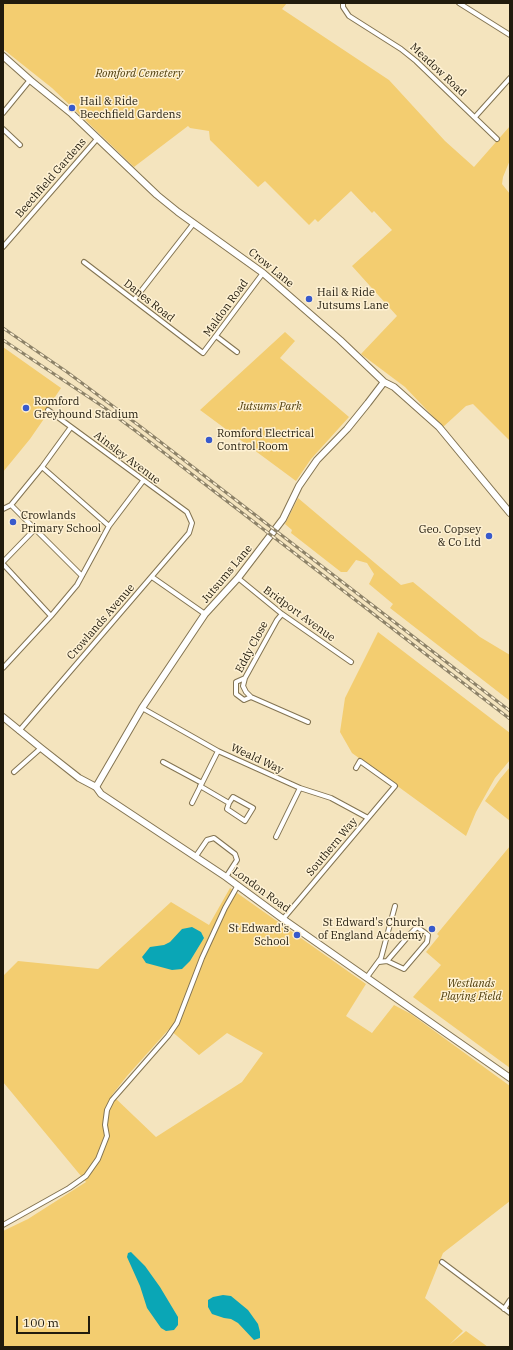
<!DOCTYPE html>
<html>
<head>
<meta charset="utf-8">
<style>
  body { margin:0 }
  #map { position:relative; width:513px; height:1350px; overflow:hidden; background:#f4e4be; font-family:"IBM Plex Serif",serif }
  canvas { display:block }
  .frame { position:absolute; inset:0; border:4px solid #211b0d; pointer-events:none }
  .scale { position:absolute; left:16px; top:1316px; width:74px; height:18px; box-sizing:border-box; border:2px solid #211b0d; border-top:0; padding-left:5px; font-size:12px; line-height:14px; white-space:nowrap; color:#211b0d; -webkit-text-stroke:3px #fef1d3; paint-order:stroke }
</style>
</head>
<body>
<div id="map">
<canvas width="513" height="1350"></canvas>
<div class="frame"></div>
<div class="scale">100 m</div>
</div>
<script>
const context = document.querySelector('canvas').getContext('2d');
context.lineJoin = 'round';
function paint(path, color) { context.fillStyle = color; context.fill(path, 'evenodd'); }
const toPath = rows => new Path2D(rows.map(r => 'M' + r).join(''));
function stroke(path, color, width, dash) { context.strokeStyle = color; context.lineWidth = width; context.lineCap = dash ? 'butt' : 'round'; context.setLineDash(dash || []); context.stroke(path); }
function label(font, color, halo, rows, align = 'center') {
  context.font = font + ' "IBM Plex Serif",serif'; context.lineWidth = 3; context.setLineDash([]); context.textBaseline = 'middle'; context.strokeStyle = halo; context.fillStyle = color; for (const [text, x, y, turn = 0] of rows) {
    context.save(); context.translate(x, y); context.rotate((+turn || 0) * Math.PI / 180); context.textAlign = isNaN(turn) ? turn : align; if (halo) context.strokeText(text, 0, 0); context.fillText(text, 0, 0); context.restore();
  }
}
paint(toPath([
  [3,3,287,3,282,9,389,80,445,141,474,167,510,126,510,160,503,177,502,184,510,194,510,441,473,404,466,406,443,427,405,387,361,354,397,316,352,266,392,230,374,211,372,213,351,191,318,222,315,219,309,225,265,181,258,187,210,140,209,131,190,128,188,126,134,167,52,88,3,49],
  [285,332,295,341,280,358,349,417,311,459,296,481,200,410],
  [3,347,61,388,49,406,47,412,48,413,30,439,3,472],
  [298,498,401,585,413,582,480,637,510,655,510,701,390,608,393,604,369,584,374,574,367,563,356,560,347,572,341,572,291,533,292,530,285,524],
  [378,632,510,733,510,760,495,778,476,812,466,836,352,753,340,732,345,698],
  [510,767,510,821,485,801,500,779],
  [510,846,510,1068,413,997,441,965,426,952,439,936,437,934],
  [230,888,366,984,346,1016,372,1033,394,1005,411,1014,510,1086,510,1201,443,1253,425,1298,463,1331,449,1345,466,1331,488,1347,3,1347,3,1231,28,1219,86,1182,3,1082,3,976,18,961,98,969,171,902,209,925],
  [169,1029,199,1055,227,1033,263,1053,242,1082,156,1137,112,1095,127,1076]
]), '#f3cd70');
paint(toPath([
  [192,927,201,932,204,938,190,961,182,969,172,970,146,963,142,957,150,947,164,945,170,942,182,929],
  [131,1252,145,1266,160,1287,178,1317,178,1325,174,1330,166,1331,161,1328,147,1308,140,1286,127,1257,128,1253],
  [223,1295,231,1296,248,1310,258,1324,260,1332,260,1338,254,1340,238,1323,231,1319,224,1318,212,1314,208,1307,208,1300,213,1297]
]), '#0aa6b6');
const street = toPath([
  [343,3,343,7,349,16,401,49,416,61,497,139],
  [459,3,510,35],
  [3,113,30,80],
  [475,117,510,78],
  [3,129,20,145],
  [3,247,97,139],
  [84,262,203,353,263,273],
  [134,300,194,223],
  [216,336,237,352],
  [42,467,109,526],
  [11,505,82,576],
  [3,509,11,505,42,467,71,427],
  [3,562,35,529],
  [3,564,51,616],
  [152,577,205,614],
  [238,578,282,614,351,662],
  [282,614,277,620,245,678,243,686,246,692,251,697,308,722],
  [3,668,51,616,77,585,109,526,143,481],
  [245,678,236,682,236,694,244,700,251,697],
  [142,708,218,751,300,788,331,798,368,818],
  [19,731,189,533,192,523,187,512,48,410],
  [163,762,202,783],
  [14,772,41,748],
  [200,786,229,803,233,797,253,808,245,821,227,809,229,803],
  [192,803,218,751],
  [276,837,300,788],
  [196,856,207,840,214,838,235,854,237,860,226,877],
  [283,919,395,786,360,761,356,768],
  [379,962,387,961,411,933,417,927,428,935,427,942,404,969,387,961],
  [367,977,381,958,395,906],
  [3,1225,69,1188,86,1176,98,1159,107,1136,105,1125,107,1110,112,1100,168,1036,177,1023,202,958,225,908,238,885],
  [442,1262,510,1313],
  [504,1309,510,1300]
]);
const secondary = toPath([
  [3,56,30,80,72,114,157,195,178,212,263,273,340,340,384,382,394,387,439,427,510,513],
  [96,787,142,708,205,614,238,578,283,519,299,486,317,460,347,429,368,403,384,382]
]);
const primary = toPath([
  [3,717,41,748,79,778,96,787,101,794,226,877,283,919,510,1078]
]);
stroke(street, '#837452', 6);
stroke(secondary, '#837452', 8);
stroke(primary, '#837452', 8);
stroke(street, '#fff', 4);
stroke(secondary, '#fff', 6);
stroke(primary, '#fff', 6);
const rail = toPath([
  [3,328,67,372,141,427,510,711],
  [3,340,102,406,137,432,510,719]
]);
stroke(rail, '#8d8268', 3);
stroke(rail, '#fef1d3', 1.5, [4.5]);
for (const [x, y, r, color] of [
  [72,108,4,"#385acc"],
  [309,299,4,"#385acc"],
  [26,408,4,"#385acc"],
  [209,440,4,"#385acc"],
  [13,522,4,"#385acc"],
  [489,536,4,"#385acc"],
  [432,929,4,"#385acc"],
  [297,935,4,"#385acc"]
]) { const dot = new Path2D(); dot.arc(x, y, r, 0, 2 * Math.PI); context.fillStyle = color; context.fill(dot); stroke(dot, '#fef1d3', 1.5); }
label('11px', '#211b0d', '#fef1d3', [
  ["Meadow Road",438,70,43],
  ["Beechfield Gardens",51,178,-49],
  ["Crow Lane",271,268,39],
  ["Danes Road",149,301,38],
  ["Maldon Road",226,308,-54],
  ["Ainsley Avenue",127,458,37],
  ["Jutsums Lane",227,574,-50],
  ["Bridport Avenue",299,614,36],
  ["Crowlands Avenue",101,622,-49],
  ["Eddy Close",252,647,-62],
  ["Weald Way",257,759,25],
  ["Southern Way",332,847,-50],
  ["London Road",261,890,36]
]);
label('italic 11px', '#4e3c0a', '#fef1d3', [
  ["Romford Cemetery",139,74],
  ["Jutsums Park",270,407],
  ["Westlands",471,984],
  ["Playing Field",471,997]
]);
label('11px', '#211b0d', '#fef1d3', [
  ["Hail & Ride",80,102],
  ["Beechfield Gardens",80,115],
  ["Hail & Ride",317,293],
  ["Jutsums Lane",317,306],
  ["Romford",34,402],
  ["Greyhound Stadium",34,415],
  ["Romford Electrical",217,434],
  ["Control Room",217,447],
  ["Crowlands",21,516],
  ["Primary School",21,529],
  ["Geo. Copsey",481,530,"right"],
  ["& Co Ltd",481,543,"right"],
  ["St Edward's Church",424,923,"right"],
  ["of England Academy",424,936,"right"],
  ["St Edward's",289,929,"right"],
  ["School",289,942,"right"]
], 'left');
</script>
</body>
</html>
